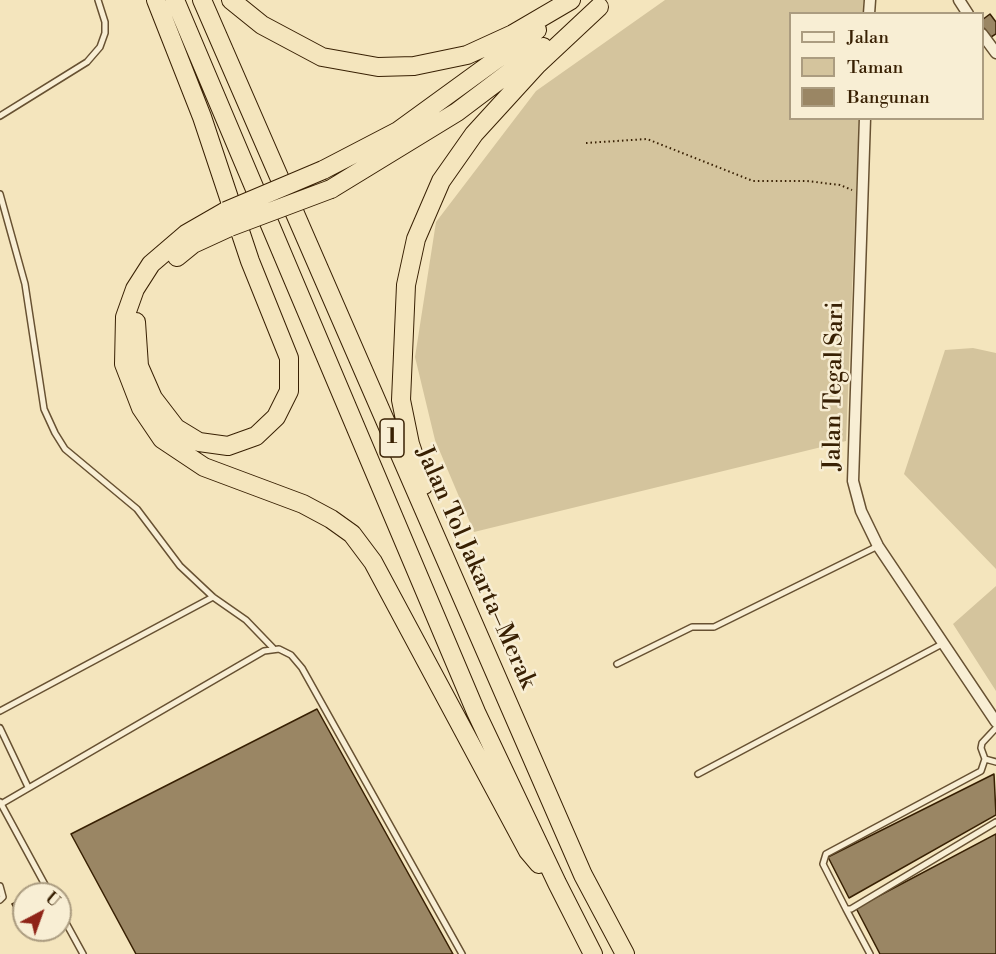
<!DOCTYPE html>
<html>
<head>
<meta charset="utf-8">
<style>
  body { margin:0 }
  #map { position:relative; width:996px; height:954px; overflow:hidden; background:#f4e5bd; font-family:"Libre Bodoni",serif }
  canvas { display:block }
  .legend { position:absolute; left:789px; top:12px; width:195px; height:108px; box-sizing:border-box; background:#f8eed4; border:2px solid #ab9c80; margin:0; padding:8px 10px; list-style:none; font-size:18px; color:#382003 }
  .legend li { display:flex; align-items:center; gap:12px; height:30px }
  .legend b { width:30px; border:2px solid #ab9c80 }
  .north { position:absolute; left:12px; top:882px; width:60px; height:60px; box-sizing:border-box; background:#f8eed4; border:2px solid #ab9c80; border-radius:50%; rotate:41deg; font-size:16px; font-weight:700; line-height:24px; text-align:center; color:#382003 }
  .north::after { content:''; display:block; margin:auto; width:21px; height:27px; background:#8f2418; clip-path:polygon(50% 0,100% 100%,50% 72%,0 100%) }
</style>
</head>
<body>
<div id="map">
<canvas width="996" height="954"></canvas>
<ul class="legend">
<li><b style="height:8px;background:#f8eed4"></b>Jalan</li>
<li><b style="height:16px;background:#d4c49d"></b>Taman</li>
<li><b style="height:16px;background:#9a8664"></b>Bangunan</li>
</ul>
<div class="north">U</div>
</div>
<script>
const context = document.querySelector('canvas').getContext('2d');
context.lineJoin = 'round';
function paint(path, color) { context.fillStyle = color; context.fill(path, 'evenodd'); }
const toPath = rows => new Path2D(rows.map(r => 'M' + r).join(''));
function stroke(path, color, width, dash) { context.strokeStyle = color; context.lineWidth = width; context.lineCap = dash ? 'butt' : 'round'; context.setLineDash(dash || []); context.stroke(path); }
function label(font, color, halo, rows, align = 'center') {
  context.font = font + ' "Libre Bodoni",serif'; context.lineWidth = 5; context.setLineDash([]); context.textBaseline = 'middle'; context.strokeStyle = halo; context.fillStyle = color; for (const [text, x, y, turn = 0] of rows) {
    context.save(); context.translate(x, y); context.rotate((+turn || 0) * Math.PI / 180); context.textAlign = isNaN(turn) ? turn : align; if (halo) context.strokeText(text, 0, 0); context.fillText(text, 0, 0); context.restore();
  }
}
paint(toPath([
  [665,0,864,0,863,13,790,14,790,118,859,119,846,441,474,532,435,440,415,357,436,222,536,91],
  [973,348,996,353,996,569,904,474,945,350],
  [996,586,996,691,953,624]
]), '#d4c49d');
const building = toPath([
  [990,14,996,22,996,34,991,37,982,26,982,20,990,14],
  [317,709,453,954,136,954,71,834,317,709],
  [994,774,996,815,849,898,828,857,994,774],
  [996,834,996,954,880,954,856,908,996,834],
  [24,898,24,919,20,921,12,904,24,898]
]);
paint(building, '#9a8664');
stroke(building, '#382003', 1.5);
const lane = toPath([
  [0,116,87,62,100,47,105,33,105,22,98,0],
  [0,194,25,284,44,409,55,433,65,449,137,509,180,566,213,597,246,620,273,648],
  [617,664,692,627,714,627,878,546],
  [0,711,213,597],
  [0,728,28,787],
  [996,728,982,743,981,748,985,759,981,771,826,854,823,864,846,909,851,909,996,822],
  [985,759,996,762],
  [698,774,942,644],
  [0,802,50,894],
  [1,804,264,651,279,649,291,655,302,668,462,954],
  [0,886,3,897,0,900],
  [846,909,870,954],
  [60,912,83,954]
]);
const street = toPath([
  [959,0,968,14],
  [869,14,870,0],
  [982,34,996,53],
  [865,118,853,481,861,511,878,546,996,722]
]);
const highway = toPath([
  [175,0,476,712,557,883,593,954],
  [202,0,583,875,625,954],
  [231,0,262,25,322,57,378,67,414,66,467,55,513,34,571,0],
  [323,170,398,131,537,30],
  [331,189,457,112,543,47],
  [226,211,186,234,151,264,135,289,125,317,124,364,141,408,162,439,204,467,303,504,331,519,352,534,373,562,528,851,539,864],
  [177,257,193,244,230,227],
  [136,322,139,366,153,398,176,428,199,442,228,446,256,436,276,417,289,391,289,358,250,261,202,117,156,0],
  [424,485,410,444,401,400,406,285,416,239,441,181,474,134,537,65,599,7]
]);
stroke(lane, '#675132', 8);
stroke(street, '#675132', 13);
stroke(highway, '#382003', 20);
stroke(toPath([
  [586,143,647,139,753,181,807,181,840,185,852,190]
]), '#382003', 2, [1.5, 3]);
stroke(lane, '#f8eed4', 5);
stroke(street, '#f8eed4', 10);
stroke(highway, '#f4e5bd', 18);
const highwayBridge = toPath([
  [226,211,323,170],
  [230,227,331,189]
]);
stroke(highwayBridge, '#382003', 20, []);
stroke(highwayBridge, '#f4e5bd', 18);
for (const [x, y, w] of [
  [392,438,24]
]) { const box = new Path2D(); box.roundRect(x - w / 2, y - 19, w, 38, 4.5); context.fillStyle = '#f8eed4'; context.fill(box); stroke(box, '#382003', 1.5); }
label('bold 22px', '#382003', null, [
  ["1",392,438]
]);
label('24px', '#382003', '#f8eed4', [
  ["Jalan Tegal Sari",835,386,-89],
  ["Jalan Tol Jakarta–Merak",475,568,66]
]);
</script>
</body>
</html>
